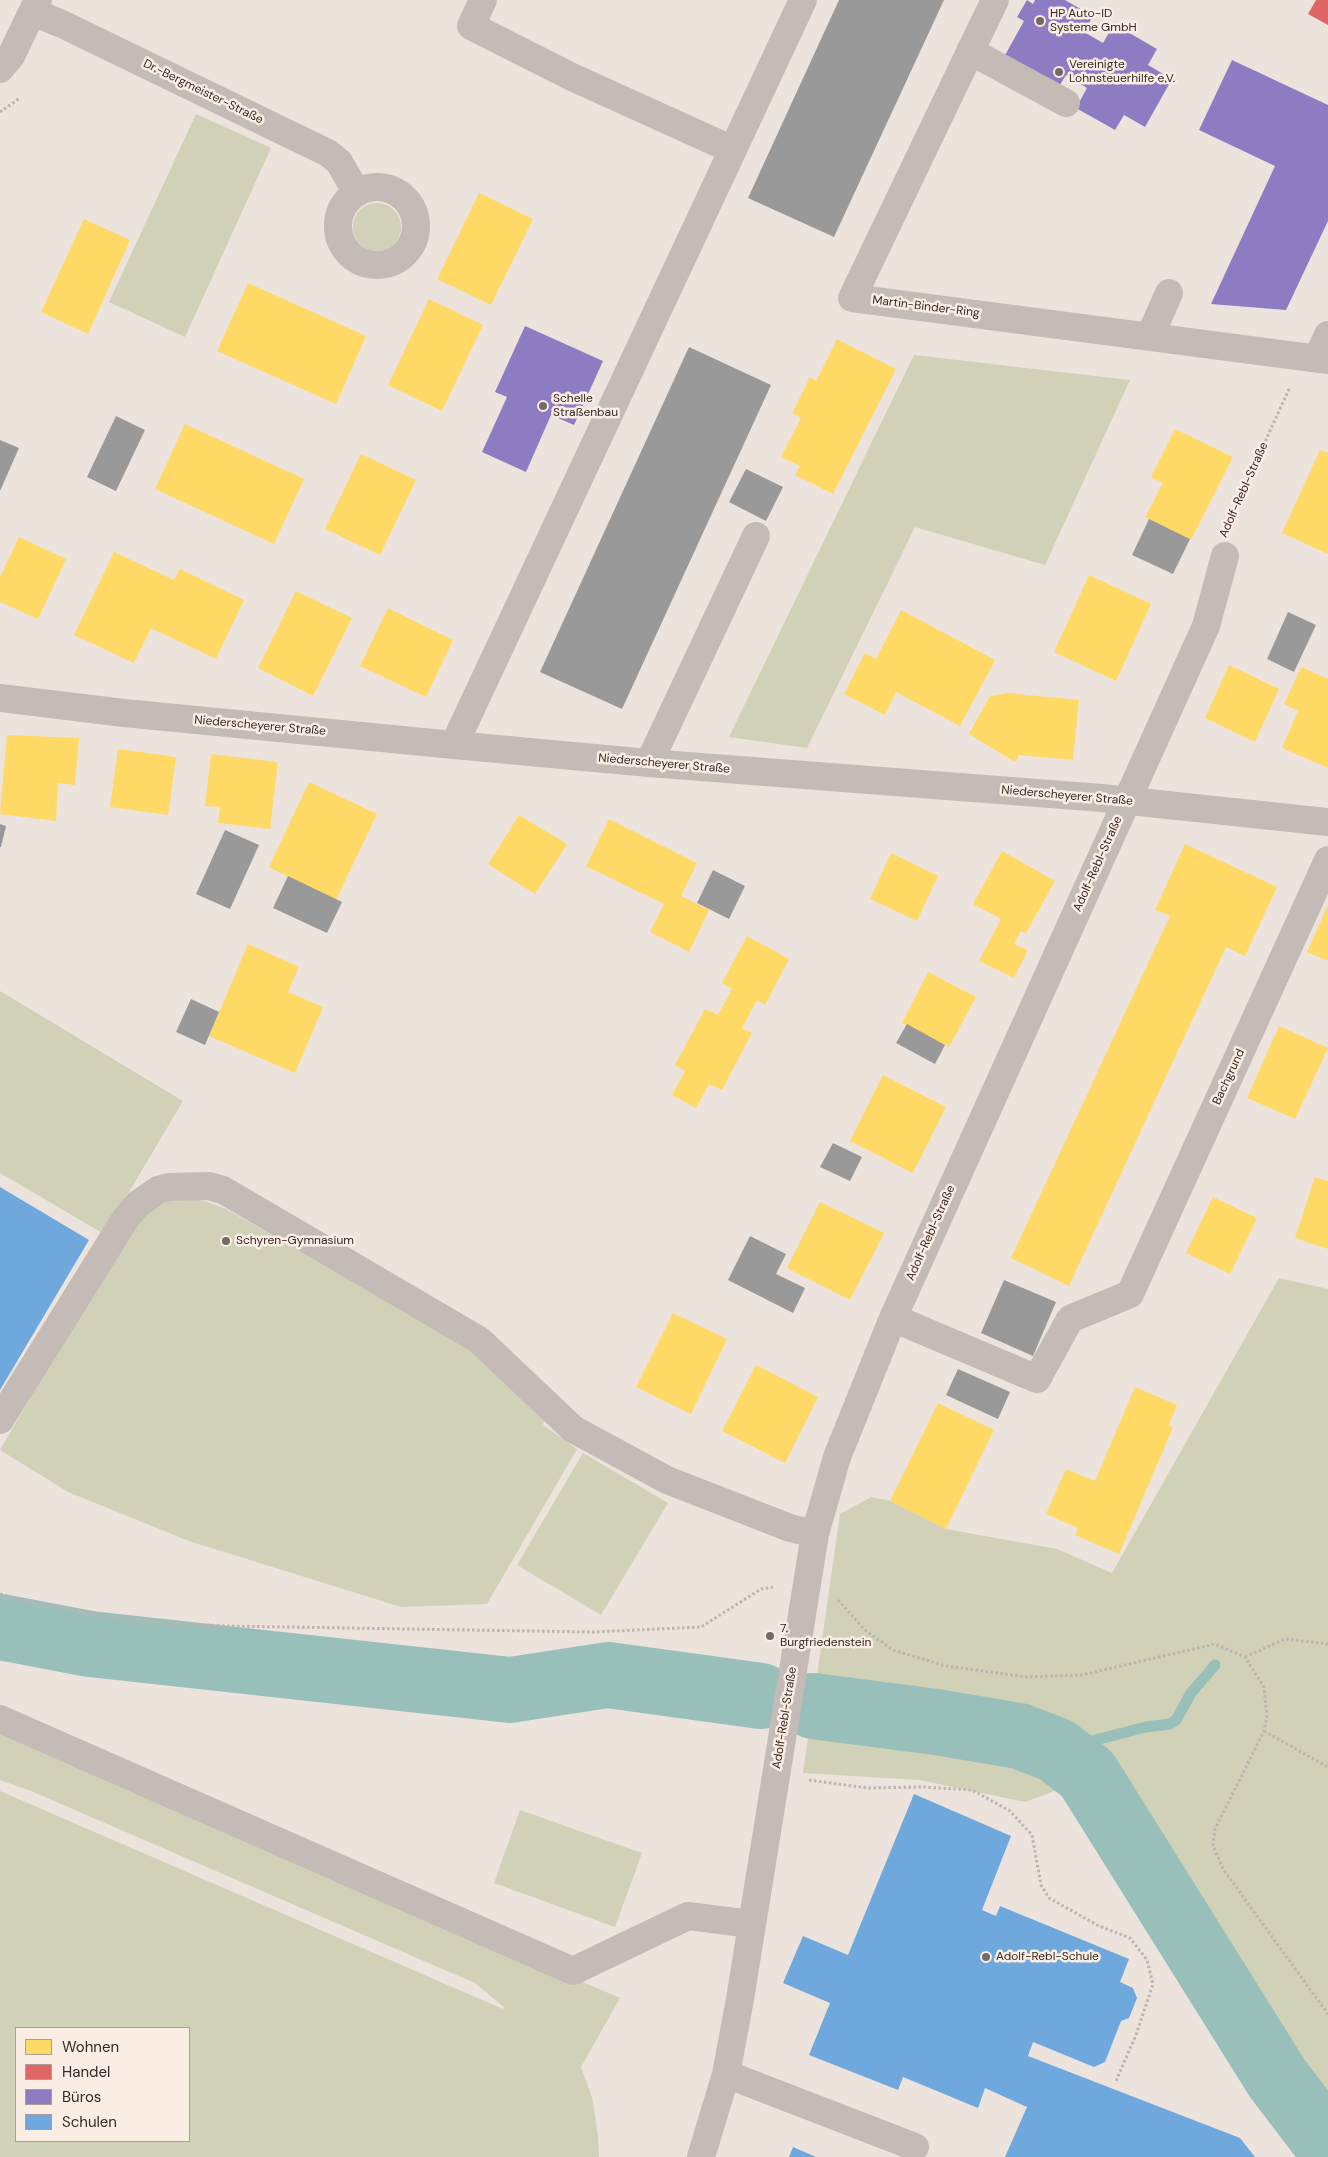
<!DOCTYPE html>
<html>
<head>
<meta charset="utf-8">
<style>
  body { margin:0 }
  #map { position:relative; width:1328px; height:2157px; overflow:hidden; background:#ece3dd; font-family:"DM Sans",sans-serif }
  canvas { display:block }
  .legend { position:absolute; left:15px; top:2027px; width:175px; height:115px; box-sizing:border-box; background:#faede4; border:1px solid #ab9e98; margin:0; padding:6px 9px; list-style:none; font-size:15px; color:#352825 }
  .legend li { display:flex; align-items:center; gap:10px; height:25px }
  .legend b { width:25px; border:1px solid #ab9e98 }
</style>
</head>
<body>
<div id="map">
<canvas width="1328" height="2157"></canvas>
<ul class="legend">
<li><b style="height:14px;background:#ffd966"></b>Wohnen</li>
<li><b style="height:14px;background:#e06666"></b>Handel</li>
<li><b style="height:14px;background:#8e7cc3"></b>Büros</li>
<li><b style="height:14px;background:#6fa8dc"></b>Schulen</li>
</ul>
</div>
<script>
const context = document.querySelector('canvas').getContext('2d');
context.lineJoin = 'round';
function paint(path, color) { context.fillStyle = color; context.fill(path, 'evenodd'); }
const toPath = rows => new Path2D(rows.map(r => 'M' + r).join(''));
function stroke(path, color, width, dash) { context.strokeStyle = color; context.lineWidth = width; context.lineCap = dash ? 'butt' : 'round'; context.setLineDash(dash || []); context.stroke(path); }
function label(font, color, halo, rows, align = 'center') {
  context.font = font + ' "DM Sans",sans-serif'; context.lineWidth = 5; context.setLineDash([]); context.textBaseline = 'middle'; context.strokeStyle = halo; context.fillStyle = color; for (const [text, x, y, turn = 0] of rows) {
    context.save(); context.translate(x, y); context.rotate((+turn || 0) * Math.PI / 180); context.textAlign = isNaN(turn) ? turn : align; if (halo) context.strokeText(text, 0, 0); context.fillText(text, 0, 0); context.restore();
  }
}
paint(toPath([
  [196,114,271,148,185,337,109,302],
  '353 227a24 24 0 1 1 48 0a24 24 0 1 1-48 0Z',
  [914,355,1130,380,1045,565,915,527,807,748,729,737],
  [0,991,183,1101,104,1234,0,1173],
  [186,1195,224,1208,464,1344,545,1416,543,1425,577,1449,487,1604,401,1607,189,1541,68,1492,0,1450,124,1238,147,1212,160,1202],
  [1279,1278,1328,1289,1328,2150,1068,1786,1025,1802,920,1780,803,1773,840,1514,871,1497,890,1501,946,1529,1057,1549,1112,1573],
  [583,1453,668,1503,601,1615,517,1565],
  [0,1732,620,1998,581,2067,592,2097,598,2136,599,2157,0,2157,0,1791,503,2009,504,2007,475,1983,454,1974,31,1791,0,1780],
  [16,2028,189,2028,189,2141,16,2141],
  [520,1810,642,1853,615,1927,494,1883]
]), '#d0d1b6');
paint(toPath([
  [479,193,533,219,491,305,437,279],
  [84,219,130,240,88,334,41,312],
  [248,283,366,336,336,404,217,351],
  [429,299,483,325,442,411,388,385],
  [837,339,896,369,833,494,795,475,800,466,781,457,801,418,792,413,810,377,816,381],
  [185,424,304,479,274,544,155,489],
  [1175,429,1233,457,1191,540,1145,517,1163,483,1151,477],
  [1320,450,1328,453,1328,554,1282,533],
  [361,454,416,480,380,555,325,529],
  [19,537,66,559,38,619,0,602,0,577],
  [114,552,174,580,180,569,244,600,216,659,151,628,134,663,74,635],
  [1089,575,1151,604,1116,681,1054,652],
  [296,591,352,618,313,696,258,668],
  [388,608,453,640,426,697,360,666],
  [901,610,995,660,960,726,896,692,885,715,844,694,865,653,876,659],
  [1229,665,1279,689,1255,742,1205,718],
  [1301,667,1328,679,1328,768,1282,748,1298,711,1284,704],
  [1008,693,1079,700,1073,760,1019,755,1015,762,969,734,990,696],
  [7,735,79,738,75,785,58,783,56,821,0,814],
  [118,749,176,757,168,815,110,807],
  [211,754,278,762,270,829,218,823,220,807,205,806],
  [309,782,377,814,336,900,269,867],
  [519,815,567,844,535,894,488,864],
  [609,819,697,863,681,896,709,910,689,952,650,932,664,904,586,866],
  [1185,844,1277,887,1245,956,1226,947,1069,1286,1011,1258,1170,916,1155,910],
  [1002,851,1055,881,1026,933,1021,931,1014,944,1028,950,1014,978,979,961,1001,919,973,904],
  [891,853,938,876,917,921,870,899],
  [1328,905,1328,961,1307,952],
  [747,936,789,959,765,1005,757,1000,742,1028,752,1033,722,1090,709,1084,696,1108,672,1095,685,1071,675,1065,705,1009,718,1015,732,989,722,983],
  [248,944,299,967,288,992,323,1007,295,1073,209,1036],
  [928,972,976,997,949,1047,902,1023],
  [1279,1026,1328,1048,1295,1119,1247,1098],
  [883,1075,946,1107,913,1173,850,1141],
  [1315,1177,1328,1181,1328,1249,1295,1238],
  [1213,1197,1257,1218,1230,1274,1186,1253],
  [820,1202,884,1233,850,1300,787,1268],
  [673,1313,727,1339,691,1414,636,1387],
  [756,1365,818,1397,785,1463,722,1431],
  [1135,1387,1177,1405,1169,1425,1173,1427,1119,1554,1075,1535,1078,1528,1046,1514,1066,1469,1095,1481],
  [938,1403,994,1430,946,1529,890,1501]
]), '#ffd966');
paint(toPath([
  [1316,0,1328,0,1328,25,1308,14]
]), '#e06666');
paint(toPath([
  [1027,0,1033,4,1035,0,1065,0,1093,16,1084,32,1103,43,1114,24,1157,49,1148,65,1172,79,1145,127,1124,115,1115,130,1076,108,1087,88,1066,75,1058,88,1004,57,1024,21,1017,17],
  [1232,60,1328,105,1328,221,1286,310,1211,304,1275,166,1199,130],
  [525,326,603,361,574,425,551,415,526,472,482,452,507,397,495,392]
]), '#8e7cc3');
paint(toPath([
  [0,1187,89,1240,0,1390],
  [914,1794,1011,1836,982,1910,996,1916,1000,1906,1129,1959,1120,1982,1133,1988,1137,1998,1129,2018,1121,2021,1105,2062,1094,2067,1033,2042,1028,2056,1240,2138,1255,2157,1005,2157,1027,2107,985,2088,978,2108,903,2077,898,2090,809,2055,830,2003,783,1983,803,1936,848,1955],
  [793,2147,816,2157,789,2157]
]), '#6fa8dc');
paint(toPath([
  [839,0,944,0,834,237,748,198],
  [689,347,771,385,622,709,540,672],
  [116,416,145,430,116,491,87,477],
  [0,440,19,448,0,491],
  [746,469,783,487,766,521,729,502],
  [1149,519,1190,539,1173,574,1132,555],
  [1288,612,1316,625,1294,672,1267,659],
  [0,824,6,826,1,847,0,847],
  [225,830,259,845,230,909,196,894],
  [713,870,745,886,729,919,697,903],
  [288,876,342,902,327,933,273,908],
  [191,999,219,1012,205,1045,176,1032],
  [907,1024,945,1045,935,1064,896,1043],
  [833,1143,862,1157,850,1181,820,1167],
  [750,1236,786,1254,776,1274,805,1288,793,1313,728,1280],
  [1004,1280,1056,1302,1033,1356,981,1333],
  [958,1369,1010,1392,998,1419,946,1395]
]), '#999');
stroke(toPath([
  [1056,1750,1146,1727,1170,1724,1176,1720,1191,1693,1215,1665]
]), '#99bfba', 11);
stroke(toPath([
  [0,1627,90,1644,510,1690,608,1675,761,1696],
  [813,1706,936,1722,1019,1736,1056,1750,1087,1774,1277,2078,1328,2145]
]), '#99bfba', 66);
stroke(toPath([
  [0,112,20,98],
  [1228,523,1290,387],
  [0,1594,33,1603,103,1616,165,1623,226,1626,593,1632,701,1627,761,1589,773,1587],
  [838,1600,865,1630,893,1650,946,1666,1027,1677,1082,1675,1215,1644,1245,1657,1264,1687,1267,1715,1264,1731,1215,1829,1213,1845,1223,1869,1328,2014],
  [1245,1657,1285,1639,1328,1644],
  [1264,1731,1328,1767],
  [809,1780,867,1788,922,1787,972,1790,1010,1811,1032,1835,1041,1885,1049,1898,1099,1926,1130,1938,1147,1960,1153,1984,1136,2035,1116,2081]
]), '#bdb3af', 3, [2.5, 2.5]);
stroke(toPath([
  [483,0,471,26,572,77,733,150],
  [995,0,852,298,1328,360],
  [33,12,62,24,328,153,339,162,357,193],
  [970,51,1066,103],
  [0,69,11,56,38,0],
  '338 226a39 39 0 1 1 78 0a39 39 0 1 1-78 0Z',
  [1150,336,1169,293],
  [1317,358,1328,335],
  [0,698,124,713,454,745,649,763,1102,798,1328,822],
  [454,745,803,0],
  [649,763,756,536],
  [893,1318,1037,1379,1070,1319,1130,1294,1328,860],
  [0,1420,126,1218,138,1204,158,1190,169,1187,209,1186,223,1190,479,1340,573,1429,667,1480,790,1528,815,1534],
  [0,1719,573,1971,688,1916,751,1924],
  [726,2074,915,2147],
  [701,2157,726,2074,740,1999,815,1534,837,1457,893,1318,1206,626,1225,556]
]), '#c4bbb7', 28);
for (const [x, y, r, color] of [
  [1040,21,5,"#756965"],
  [1059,72,5,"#756965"],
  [543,406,5,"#756965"],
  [226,1241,5,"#756965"],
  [770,1636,5,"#756965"],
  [986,1957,5,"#756965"]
]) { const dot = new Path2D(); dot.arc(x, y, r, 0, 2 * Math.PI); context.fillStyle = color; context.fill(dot); stroke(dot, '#faede4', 2); }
label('12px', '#352825', '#faede4', [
  ["HP Auto-ID",1050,14],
  ["Systeme GmbH",1050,28],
  ["Vereinigte",1069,65],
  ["Lohnsteuerhilfe e.V.",1069,79],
  ["Schelle",553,399],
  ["Straßenbau",553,413],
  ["Schyren-Gymnasium",236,1241],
  ["7.",780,1629],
  ["Burgfriedenstein",780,1643],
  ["Adolf-Rebl-Schule",996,1957]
], 'left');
label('12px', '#352825', '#faede4', [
  ["Dr.-Bergmeister-Straße",203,92,26],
  ["Martin-Binder-Ring",926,307,7],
  ["Adolf-Rebl-Straße",1244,490,-66],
  ["Niederscheyerer Straße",260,726,5],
  ["Niederscheyerer Straße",664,764,5],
  ["Niederscheyerer Straße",1067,796,5],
  ["Adolf-Rebl-Straße",1098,864,-66],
  ["Bachgrund",1229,1077,-65],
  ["Adolf-Rebl-Straße",931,1233,-66],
  ["Adolf-Rebl-Straße",785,1718,-81]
]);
</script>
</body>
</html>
